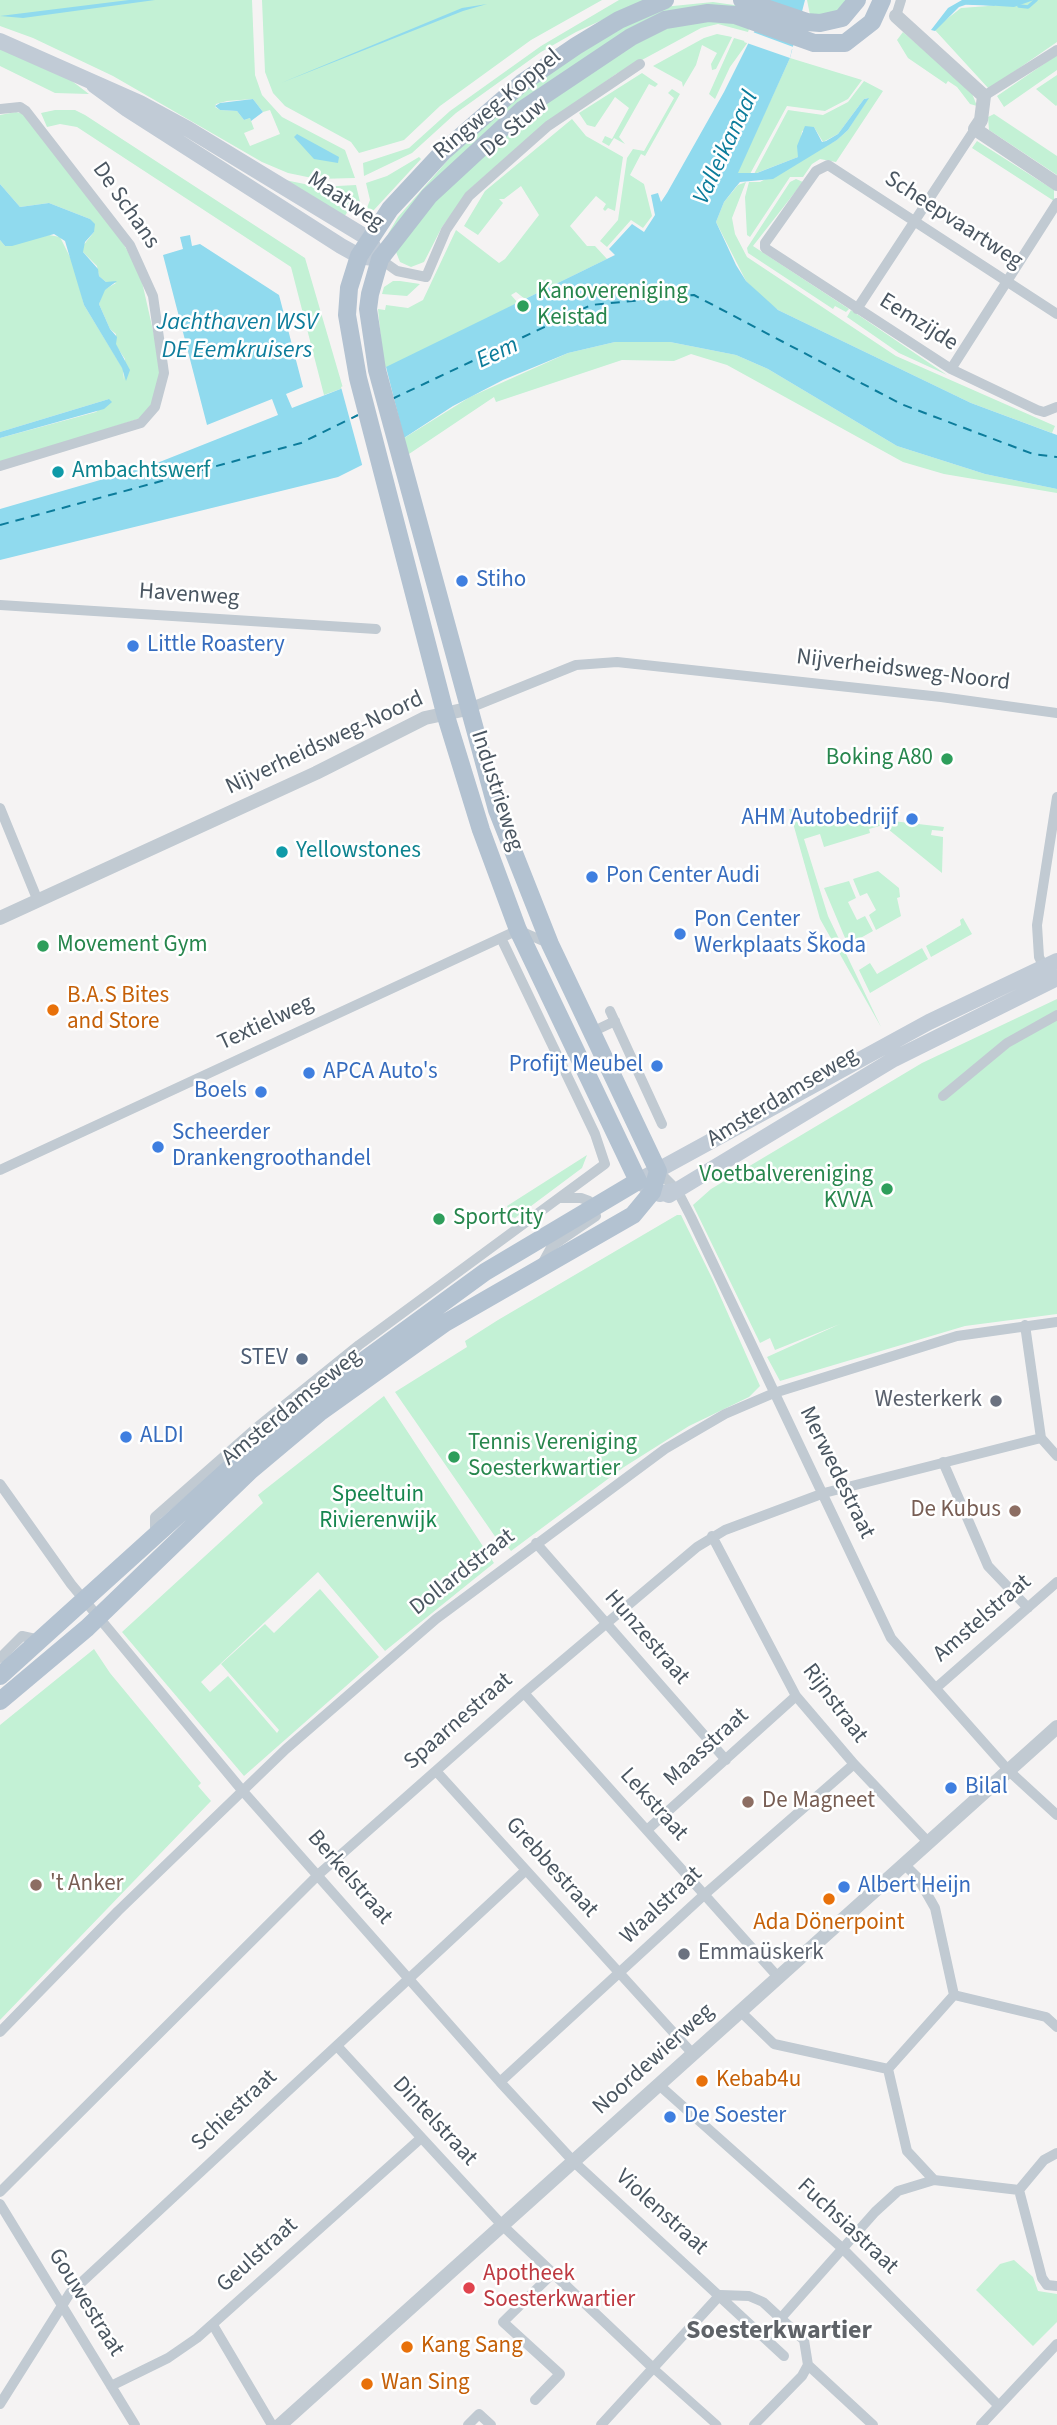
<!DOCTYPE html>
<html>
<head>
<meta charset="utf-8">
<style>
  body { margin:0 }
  canvas { display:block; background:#f5f3f3 }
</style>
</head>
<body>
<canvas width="1057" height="2425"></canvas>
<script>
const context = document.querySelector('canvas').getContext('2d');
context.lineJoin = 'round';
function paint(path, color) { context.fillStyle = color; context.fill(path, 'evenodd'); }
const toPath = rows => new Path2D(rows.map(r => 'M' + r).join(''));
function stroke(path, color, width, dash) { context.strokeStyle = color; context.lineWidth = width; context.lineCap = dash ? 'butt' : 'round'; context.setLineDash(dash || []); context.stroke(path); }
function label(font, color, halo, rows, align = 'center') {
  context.font = font + ' "Source Sans 3",sans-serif'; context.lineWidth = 5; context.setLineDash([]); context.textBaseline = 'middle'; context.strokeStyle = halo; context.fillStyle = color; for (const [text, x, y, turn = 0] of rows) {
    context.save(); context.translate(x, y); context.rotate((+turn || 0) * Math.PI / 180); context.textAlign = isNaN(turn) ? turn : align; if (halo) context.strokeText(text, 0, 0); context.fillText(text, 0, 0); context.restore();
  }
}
paint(toPath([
  [0,0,252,0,255,75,262,95,282,117,345,150,355,178,317,179,288,173,262,162,113,76,33,38,0,26],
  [253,99,263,112,270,110,280,134,250,146,244,133,254,129,250,118,244,120,237,111,220,110,215,107,216,104,227,101],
  [262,0,602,0,531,40,440,106,404,140,359,153,351,142,285,106,273,93,265,72],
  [619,0,646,0,576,32,541,52,456,113,412,153,364,176,363,163,409,148,450,111,541,46],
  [807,0,849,0,844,7,831,14,810,15],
  [1014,0,1057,0,1057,42,989,89,934,29,961,8,1002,5],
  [713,2,741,6,619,36,388,234,398,217,469,136,513,99,588,44,663,7],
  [716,20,750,26,748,32,718,24,701,28,616,74,535,132,471,188,442,227,424,262,411,267,400,262,396,252,429,207,532,111,619,50,669,25],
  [903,32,971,91,977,106,970,104,957,87,948,81,946,84,908,58,897,40],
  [717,34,732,37,716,69,712,70,711,64,717,53,702,45,696,65,683,87,682,82,653,66,704,38],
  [734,38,748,42,730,67,715,99,709,94],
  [0,48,64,75,89,94,55,93,0,66],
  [1057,55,1057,70,1004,107,997,96],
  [790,58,862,80,848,99,825,111,787,106,750,174,737,173],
  [642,73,658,84,655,87,649,84,619,137,625,144,614,138,609,146,602,142,605,136,612,139,629,108,615,97,595,127,587,125,579,113],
  [1057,75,1057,105,1056,106,1036,89],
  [864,81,883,91,836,162,820,159,812,164,803,177,790,177,750,237,747,235,745,197,749,182,760,182,837,140,848,130,868,98,864,99,838,134,823,142,814,127,802,131,798,157,754,174,788,110,823,115,848,102],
  [672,89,680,94,645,156,641,154,630,175,644,184,652,216,643,228,631,220,607,247,600,241,618,220,627,158,633,149,644,151,674,98,668,93],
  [55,110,75,110,85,115,305,258,343,388,324,395,291,267,77,127,60,124,47,127,41,113],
  [16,112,24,114,111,222,140,273,161,366,152,405,144,417,0,463,0,438,96,412,109,399,0,432,0,240,5,246,49,235,60,237,74,265,84,305,123,369,124,380,125,359,115,344,116,334,110,329,99,304,104,290,116,283,106,282,99,276,97,266,83,252,82,247,94,232,90,219,49,203,20,207,0,184,0,115],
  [994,114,1057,156,1057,175,989,130,988,117],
  [572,119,586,136,623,157,615,211,608,208,605,211,603,209,606,204,596,196,570,226,587,246,595,246,607,259,525,299,516,292,511,295,518,303,384,370,378,309,385,310,386,305,408,308,423,300,456,230,499,263,505,259,539,215,521,186,504,199,499,199,503,203,478,235,464,226,485,191],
  [977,141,1054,190,1054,201,972,148],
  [419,157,421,159,373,211,363,218,370,200,366,183,387,176],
  [796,179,803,182,753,246,849,309,846,312,835,306,833,309,748,253,747,248,790,182],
  [285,180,319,187,356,185,360,202,355,210,350,208,344,217],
  [746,182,732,218,735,234,747,257,896,356,1055,426,1052,433,971,403,778,310,767,302,746,281,716,222,724,202,738,185],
  [393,281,400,281,420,284,407,296,382,294,384,287],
  [837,310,847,317,851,310,947,375,899,353],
  [615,342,670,342,736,355,768,369,897,446,985,474,1057,489,1057,493,944,474,903,462,727,365,691,354,674,361,622,360,496,402,494,397,406,456,401,440,470,397,568,353],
  [789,809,944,827,943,831,932,830,931,835,943,837,942,873,883,825,869,829,870,833,824,847,820,834,804,839,828,916,881,1027,820,919],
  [878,871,899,888,900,897,897,898,901,916,876,930,869,915,876,910,867,893,860,896,853,879],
  [849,881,856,898,848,902,857,920,865,916,873,931,848,945,824,888],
  [963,918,972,934,931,957,926,946,961,925,960,920],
  [922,948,928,959,870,993,859,970,870,963,877,974],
  [1057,999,1057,1016,1010,1044,1057,1020,1057,1314,965,1326,780,1381,767,1357,840,1324,775,1350,770,1338,760,1343,693,1205,711,1189,922,1063],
  [587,1155,582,1168,515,1218,512,1217,507,1206],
  [677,1215,681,1215,713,1280,760,1386,749,1397,689,1426,624,1467,511,1551,507,1546,503,1548,395,1392,467,1347,465,1341,498,1320],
  [384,1396,494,1563,385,1651,318,1572,201,1682,210,1692,228,1676,277,1733,279,1730,221,1664,265,1624,274,1633,320,1589,379,1657,244,1776,122,1632,263,1503,258,1495],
  [94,1649,110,1673,201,1783,198,1786,211,1801,0,2020,0,1725],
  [1014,2260,1033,2277,1038,2291,1057,2294,1057,2322,1033,2346,976,2290,1000,2264]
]), '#c3f1d5');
paint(toPath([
  [129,0,155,0,23,18,0,16],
  [770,0,805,0,790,58,738,173,757,173,798,157,797,146,805,126,814,127,822,142,826,141,838,134,864,99,869,98,848,130,837,140,773,179,740,182,735,188,724,202,716,222,736,265,746,281,778,310,971,403,1057,435,1057,489,985,474,897,446,768,369,736,355,670,342,615,342,568,353,503,380,453,406,364,464,338,477,0,560,0,509,152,465,278,415,272,399,207,425,163,255,183,249,180,237,190,235,192,246,200,244,279,295,303,387,286,394,292,408,343,388,615,255,609,249,632,224,644,232,655,215,651,195,658,193,661,202,667,193,724,92],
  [962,0,1034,0,1014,7,968,4,959,7,935,31,931,30,948,8],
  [487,4,463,11,281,83,462,8],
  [253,99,263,112,251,121,250,118,244,120,237,111,220,110,215,106,220,103],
  [297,134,339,157,338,163,314,159,294,137],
  [0,184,20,207,49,203,90,219,95,224,94,232,85,242,83,252,98,269,99,276,106,282,117,281,105,290,99,304,110,329,117,337,116,344,130,370,126,381,122,368,84,305,65,241,54,234,12,246,5,246,0,240],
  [109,399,112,402,104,409,0,438,0,432]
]), '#90daee');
paint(toPath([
  [750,31,796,48,796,49,792,49,790,58,744,42],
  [386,367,405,442,363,468,341,387]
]), '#f5f3f3');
stroke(toPath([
  [967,3,994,4],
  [1019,6,1028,7,1036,0]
]), '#90daee', 3.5);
stroke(toPath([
  [392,399,591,305,694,295,901,404,1033,454,1057,457],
  [0,525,301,443,358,415]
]), '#0c7c9b', 2, [9, 7]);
stroke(toPath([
  [653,2368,717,2425]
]), '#c1cad2', 9);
stroke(toPath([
  [896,16,901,0],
  [984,96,1057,50],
  [0,109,20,107,26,111,130,245,153,296,164,373,155,407,141,423,0,466],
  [380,259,397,271,426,277,446,230,469,196,548,126,640,64],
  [857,309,975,129],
  [1057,314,828,165,816,171,765,243,765,248,951,369,1037,410,1044,412,1057,407],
  [951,369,1057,203],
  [0,605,376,629],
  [467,709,576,665,617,662,941,697,1057,713],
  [0,808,38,901],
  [1050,968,1044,967,1039,957,1037,925,1057,797],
  [610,1011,662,1124],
  [592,1032,615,1021],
  [943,1096,1007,1043,1057,1015],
  [0,1170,518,930,550,944],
  [658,1171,677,1190,691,1217,891,1638,1009,1771,1057,1815],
  [541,1266,552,1246,596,1216,589,1201,581,1198,560,1198],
  [1025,1325,1041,1438,1057,1456],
  [943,1462,988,1566,1028,1608],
  [0,1484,71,1584,241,1789,500,2082,574,2162,784,2356],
  [155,1536,155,1517,255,1429,359,1345,605,1164,595,1134,501,938],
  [712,1536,796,1696,854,1764,929,1843],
  [536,1543,726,1760],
  [0,1658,22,1636,40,1640],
  [936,1688,1057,1582],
  [524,1693,778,1977],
  [436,1771,693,2054],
  [647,1830,796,1696],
  [905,1865,918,1878,935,1908,954,1995],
  [954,1995,1046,2017,1057,2027],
  [741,2012,774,2044,888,2069,907,2151,934,2180,1019,2190,1042,2278,1047,2285,1057,2286],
  [0,2032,118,1911,286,1749,436,1619,665,1449,725,1414,774,1393,957,1336,1057,1322],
  [337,2046,502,2225,653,2368],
  [888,2069,954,1995],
  [500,2082,705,1894,854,1764],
  [659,2085,842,2248,999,2406],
  [1019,2190,1044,2160,1057,2153],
  [0,2192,319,1874,524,1693,697,1547,725,1530,824,1493,1041,1438],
  [0,2204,135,2425],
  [720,2295,749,2296,763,2302,804,2340,808,2365,873,2425],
  [781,2318,875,2212,898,2191,934,2180],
  [213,2325,272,2425],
  [111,2386,168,2358,197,2338,420,2139],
  [535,2400,560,2374,503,2322,552,2274],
  [0,2404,70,2293,525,1871],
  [468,2425,479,2414,491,2425],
  [601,2425,720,2295],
  [754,2425,802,2376,808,2365],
  [981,2425,1057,2344]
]), '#c1cad2', 10);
stroke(toPath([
  [896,16,984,96,981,120,975,129,1057,184],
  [0,918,316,773,425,718,467,709],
  [280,2425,1057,1727]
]), '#c1cad2', 14);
stroke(toPath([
  [0,41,140,103,188,129,369,239,380,259,359,256,341,246,127,109,94,85],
  [677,1190,660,1194,638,1181,929,1022,1057,961],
  [669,1195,894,1059,1057,978]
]), '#c1cbd6', 16);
stroke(toPath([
  [742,0,807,22,820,23,842,18,857,0],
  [0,1676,239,1460,329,1386,485,1272,638,1181,518,930,481,830,445,713,358,378,347,315,349,288,359,256,390,209,443,152,522,83,576,46,619,20,665,0],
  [0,1701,87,1628,251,1470,319,1413,445,1323,633,1215,652,1192,658,1171,550,944,497,810,377,370,368,309,370,294,380,259,429,196,522,110,631,37,665,20,708,13,735,15,814,43,845,43,872,22,882,0]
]), '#b3c2d1', 18);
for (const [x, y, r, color] of [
  [523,306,7,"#2e9e5b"],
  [58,472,7,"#0f9aa8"],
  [462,581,7,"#3f7fe0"],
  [133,646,7,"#3f7fe0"],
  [947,759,7,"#2e9e5b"],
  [912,819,7,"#3f7fe0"],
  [282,852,7,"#0f9aa8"],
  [592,877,7,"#3f7fe0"],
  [680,934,7,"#3f7fe0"],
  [43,946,7,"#2e9e5b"],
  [53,1010,7,"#e8710a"],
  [657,1066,7,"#3f7fe0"],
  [309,1073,7,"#3f7fe0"],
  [261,1092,7,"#3f7fe0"],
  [158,1147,7,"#3f7fe0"],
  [887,1189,7,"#2e9e5b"],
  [439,1219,7,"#2e9e5b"],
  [302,1359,7,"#5c6f8a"],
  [996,1401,7,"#6b7280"],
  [126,1437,7,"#3f7fe0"],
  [454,1457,7,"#2e9e5b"],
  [1015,1511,7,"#8d6e63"],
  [951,1788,7,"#3f7fe0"],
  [748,1802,7,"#8d6e63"],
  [36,1885,7,"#8d6e63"],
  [844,1887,7,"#3f7fe0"],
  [829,1899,7,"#e8710a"],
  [684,1954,7,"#6b7280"],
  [702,2081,7,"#e8710a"],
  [670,2117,7,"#3f7fe0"],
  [469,2288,7,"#e0444e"],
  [407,2347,7,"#e8710a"],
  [367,2384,7,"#e8710a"]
]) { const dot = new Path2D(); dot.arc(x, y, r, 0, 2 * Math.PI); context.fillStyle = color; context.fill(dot); stroke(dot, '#fff', 2.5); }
label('23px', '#4a5661', '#fff', [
  ["Ringweg-Koppel",498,105,-40],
  ["De Stuw",515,128,-40],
  ["Maatweg",345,202,34],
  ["De Schans",125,206,55],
  ["Scheepvaartweg",953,221,33],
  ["Eemzijde",918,323,32],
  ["Havenweg",189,596,4],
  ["Nijverheidsweg-Noord",903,671,7],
  ["Nijverheidsweg-Noord",325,744,-25],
  ["Industrieweg",496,791,72],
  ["Textielweg",266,1024,-25],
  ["Amsterdamseweg",783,1098,-31],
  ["Amsterdamseweg",292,1408,-39],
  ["Merwedestraat",836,1473,64],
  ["Dollardstraat",463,1573,-38],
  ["Amstelstraat",983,1619,-41],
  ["Hunzestraat",646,1638,49],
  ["Rijnstraat",834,1704,53],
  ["Spaarnestraat",459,1722,-41],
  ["Maasstraat",707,1748,-42],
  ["Lekstraat",653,1805,48],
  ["Grebbestraat",551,1868,48],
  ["Berkelstraat",349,1878,49],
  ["Waalstraat",662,1906,-43],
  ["Noordewierweg",654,2060,-42],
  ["Schiestraat",235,2111,-43],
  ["Dintelstraat",434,2122,47],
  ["Violenstraat",661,2213,42],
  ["Fuchsiastraat",847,2227,43],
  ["Geulstraat",258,2256,-42],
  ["Gouwestraat",85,2303,58]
]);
label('23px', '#27864d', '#fff', [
  ["Kanovereniging",537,293],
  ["Keistad",537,319],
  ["Boking A80",933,759,"right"],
  ["Movement Gym",57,946],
  ["Voetbalvereniging",873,1176,"right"],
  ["KVVA",873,1202,"right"],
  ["SportCity",453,1219],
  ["Tennis Vereniging",468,1444],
  ["Soesterkwartier",468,1470]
], 'left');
label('23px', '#0d838f', '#fff', [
  ["Ambachtswerf",72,472],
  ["Yellowstones",296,852]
], 'left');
label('23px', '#366cbe', '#fff', [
  ["Stiho",476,581],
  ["Little Roastery",147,646],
  ["AHM Autobedrijf",898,819,"right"],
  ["Pon Center Audi",606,877],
  ["Pon Center",694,921],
  ["Werkplaats Škoda",694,947],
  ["Profijt Meubel",643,1066,"right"],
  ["APCA Auto's",323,1073],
  ["Boels",247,1092,"right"],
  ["Scheerder",172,1134],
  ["Drankengroothandel",172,1160],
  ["ALDI",140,1437],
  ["Bilal",965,1788],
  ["Albert Heijn",858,1887],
  ["De Soester",684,2117]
], 'left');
label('23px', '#c56008', '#fff', [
  ["B.A.S Bites",67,997],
  ["and Store",67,1023],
  ["Ada Dönerpoint",829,1924,"center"],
  ["Kebab4u",716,2081],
  ["Kang Sang",421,2347],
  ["Wan Sing",381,2384]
], 'left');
label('23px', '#4e5e75', '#fff', [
  ["STEV",288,1359]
], 'right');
label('23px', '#5b616d', '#fff', [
  ["Westerkerk",982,1401],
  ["Emmaüskerk",698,1954,"left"]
], 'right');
label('23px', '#17864f', '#fff', [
  ["Speeltuin",378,1496],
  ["Rivierenwijk",378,1522]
]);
label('23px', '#785e54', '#fff', [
  ["De Kubus",1001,1511,"right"],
  ["De Magneet",762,1802],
  ["'t Anker",50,1885]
], 'left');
label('23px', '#be3a42', '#fff', [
  ["Apotheek",483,2275],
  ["Soesterkwartier",483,2301]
], 'left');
label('italic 24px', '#0c7c9b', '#fff', [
  ["Valleikanaal",727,148,-65],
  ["Jachthaven WSV",237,324],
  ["DE Eemkruisers",237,352],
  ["Eem",498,354,-25]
]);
label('bold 26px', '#5f6368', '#fff', [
  ["Soesterkwartier",779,2332]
]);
</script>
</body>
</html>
